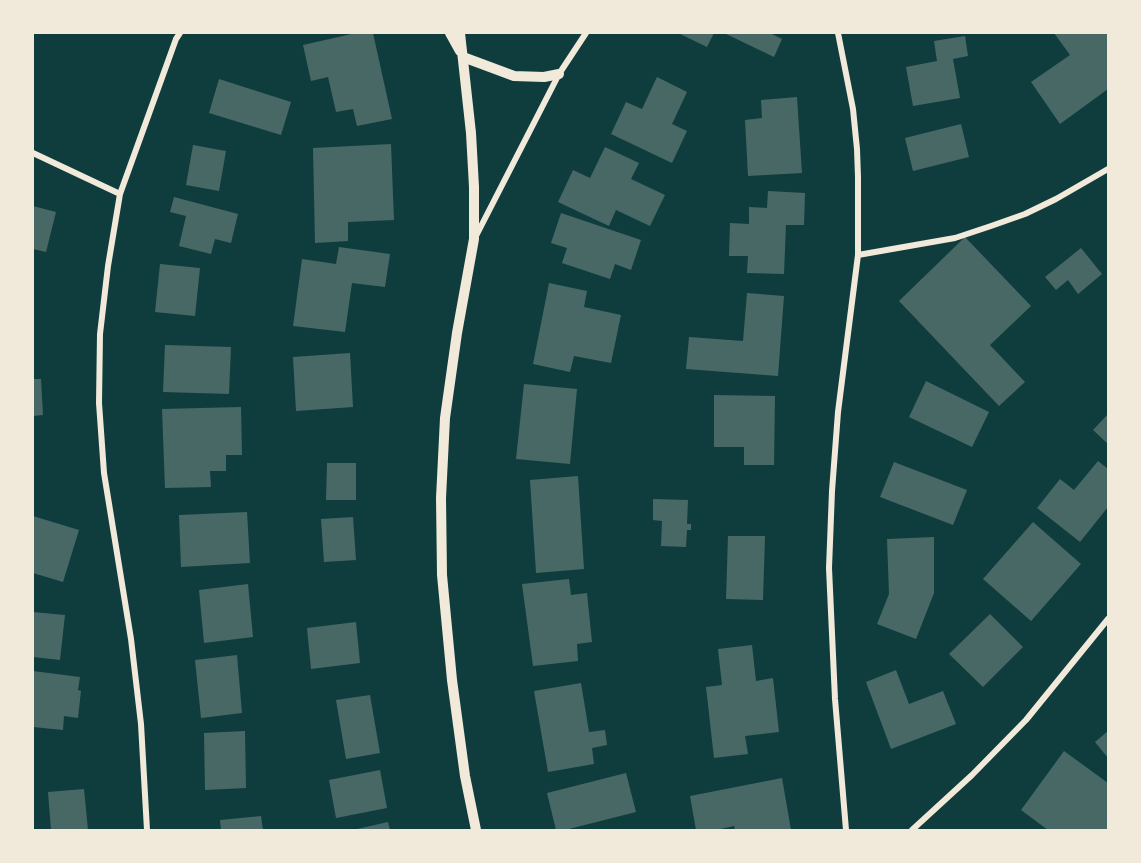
<!DOCTYPE html>
<html>
<head>
<meta charset="utf-8">
<style>
  body { margin:0 }
  #map { position:relative; width:1141px; height:863px; overflow:hidden; background:#0f3d3e; font-family:Jost,sans-serif }
  canvas { display:block }
  .frame { position:absolute; inset:0; border:34px solid #f1e9da; pointer-events:none }
</style>
</head>
<body>
<div id="map">
<canvas width="1141" height="863"></canvas>
<div class="frame"></div>
</div>
<script>
const context = document.querySelector('canvas').getContext('2d');
context.lineJoin = 'round';
function paint(path, color) { context.fillStyle = color; context.fill(path, 'evenodd'); }
const toPath = rows => new Path2D(rows.map(r => 'M' + r).join(''));
function stroke(path, color, width, dash) { context.strokeStyle = color; context.lineWidth = width; context.lineCap = dash ? 'butt' : 'round'; context.setLineDash(dash || []); context.stroke(path); }
paint(toPath([
  [356,33,373,33,392,119,357,126,353,109,336,112,328,77,311,81,303,45],
  [678,33,714,33,707,47],
  [724,33,770,33,782,39,774,57],
  [1054,33,1108,33,1108,89,1060,124,1031,82,1070,55],
  [965,36,968,56,953,59,960,98,913,106,906,67,937,61,934,41],
  [657,77,687,92,672,124,687,131,672,163,611,134,626,102,642,109],
  [219,79,291,102,281,135,209,113],
  [797,97,802,173,748,176,745,120,762,118,761,100],
  [961,124,969,157,913,171,905,138],
  [391,144,394,220,348,222,348,241,315,243,313,148],
  [193,145,226,151,219,191,186,185],
  [605,147,639,163,631,179,665,195,650,226,616,210,609,226,558,202,573,170,590,178],
  [768,191,805,193,804,225,786,225,784,274,747,273,748,256,729,256,730,223,749,224,749,207,767,208],
  [174,197,238,214,231,243,215,239,211,254,179,246,186,216,170,212],
  [33,206,56,212,46,252,33,249],
  [561,213,641,240,631,270,615,264,610,279,562,263,567,248,551,243],
  [965,237,1031,306,990,345,1025,382,999,406,899,301],
  [339,247,390,254,385,287,352,283,345,332,293,326,302,259,336,264],
  [1081,248,1102,274,1078,294,1068,280,1056,290,1045,277],
  [160,264,200,268,195,316,155,312],
  [549,283,587,291,584,307,621,315,611,363,574,356,570,372,533,364],
  [747,293,784,296,778,376,686,369,689,337,743,341],
  [165,345,231,347,229,394,163,392],
  [350,353,353,407,296,411,293,357],
  [33,379,41,379,43,415,33,416],
  [926,381,989,412,972,447,909,417],
  [524,384,577,389,570,464,516,459],
  [714,395,775,396,774,465,744,465,744,447,714,447],
  [241,407,242,455,226,455,226,471,210,471,211,487,165,488,162,409],
  [1108,414,1108,444,1093,430],
  [1098,461,1108,469,1108,507,1080,542,1037,508,1060,479,1074,490],
  [894,462,967,490,953,525,880,497],
  [327,463,356,463,356,500,326,500],
  [578,476,584,569,536,573,530,480],
  [653,499,688,500,687,524,691,524,691,530,687,530,686,547,661,546,662,521,653,520],
  [247,512,250,563,181,567,179,515],
  [33,516,79,530,63,582,33,573],
  [353,517,356,560,324,562,321,519],
  [1033,522,1081,564,1031,621,983,579],
  [728,536,765,536,763,600,726,599],
  [934,537,934,593,916,639,877,624,889,594,887,539],
  [569,579,571,595,587,593,592,642,577,644,578,661,533,666,522,584],
  [248,584,253,637,204,643,199,590],
  [33,612,65,615,60,660,33,657],
  [990,614,1023,647,983,687,949,654],
  [356,622,360,663,311,669,307,628],
  [752,645,756,681,773,678,779,732,745,736,748,754,714,758,706,687,722,685,718,649],
  [237,655,242,713,201,718,195,660],
  [896,670,909,704,943,691,956,724,891,749,866,682],
  [33,671,80,677,78,690,81,691,78,718,64,716,63,730,33,727],
  [581,683,589,732,605,730,607,745,592,748,594,764,548,772,534,691],
  [370,695,380,753,346,759,336,700],
  [245,731,246,788,205,790,204,733],
  [1108,731,1108,758,1095,742],
  [1064,751,1108,783,1108,830,1048,830,1021,810],
  [380,770,387,808,336,818,329,780],
  [626,773,636,812,565,830,556,830,547,793],
  [782,778,791,830,735,830,734,826,716,830,696,830,690,796],
  [84,789,88,830,51,830,48,792],
  [261,816,263,830,221,830,220,820],
  [388,822,390,830,357,830,357,829]
]), '#486865');
stroke(toPath([
  [838,33,853,109,857,149,858,177,858,255,838,412,832,491,829,568,835,699,846,830],
  [33,153,120,194],
  [476,236,559,74,586,33],
  [858,255,955,238,991,226,1025,214,1056,199,1108,169],
  [147,830,141,724,131,639,104,473,99,403,100,334,108,266,120,194,176,39,180,33],
  [912,830,972,775,1026,720,1108,619]
]), '#f1e9da', 6);
stroke(toPath([
  [450,33,460,51],
  [460,33,471,133,474,187,474,239,457,333,445,418,441,498,442,575,452,680,465,776,476,830],
  [463,57,514,76,544,77,559,74]
]), '#f1e9da', 10);
</script>
</body>
</html>
